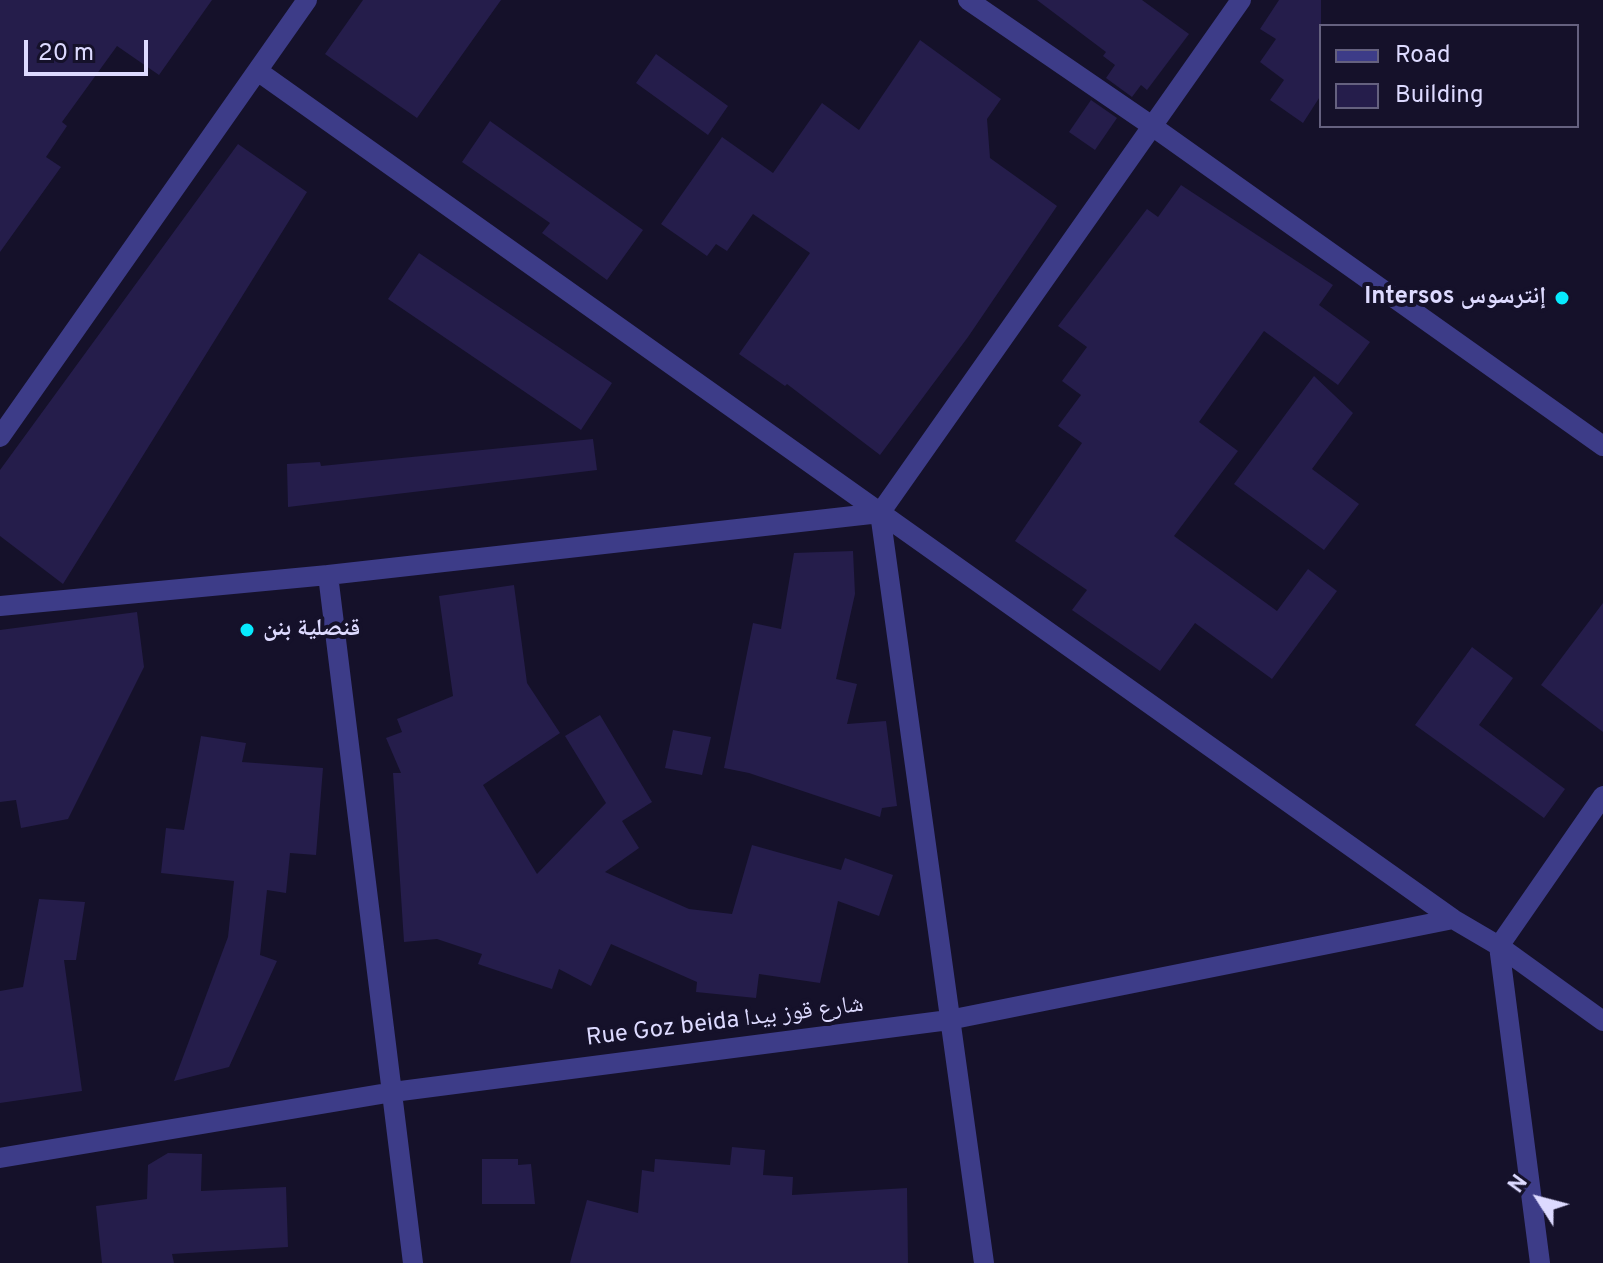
<!DOCTYPE html>
<html>
<head>
<meta charset="utf-8">
<style>
  body { margin:0 }
  #map { position:relative; width:1603px; height:1263px; overflow:hidden; background:#15112a; font-family:Overpass,sans-serif }
  canvas { display:block }
  .legend { position:absolute; left:1319px; top:24px; width:260px; height:104px; box-sizing:border-box; background:#15112a; border:2px solid #65617f; margin:0; padding:10px 14px; list-style:none; font-size:24px; color:#dddaff }
  .legend li { display:flex; align-items:center; gap:16px; height:40px }
  .legend b { width:40px; border:2px solid #65617f }
  .north { position:absolute; left:1499px; top:1159px; width:80px; height:80px; -webkit-text-stroke:6px #15112a; paint-order:stroke; rotate:306deg; font-size:22px; font-weight:700; line-height:32px; text-align:center; color:#dddaff }
  .north::after { content:''; display:block; margin:auto; width:28px; height:36px; background:#dddaff; clip-path:polygon(50% 0,100% 100%,50% 72%,0 100%) }
  .scale { position:absolute; left:24px; top:40px; width:124px; height:36px; box-sizing:border-box; border:4px solid #dddaff; border-top:0; padding-left:10px; font-size:24px; line-height:28px; white-space:nowrap; color:#dddaff; -webkit-text-stroke:6px #15112a; paint-order:stroke }
</style>
</head>
<body>
<div id="map">
<canvas width="1603" height="1263"></canvas>
<ul class="legend">
<li><b style="height:10px;background:#3d3c88"></b>Road</li>
<li><b style="height:22px;background:#251d4b"></b>Building</li>
</ul>
<div class="north">N</div>
<div class="scale">20 m</div>
</div>
<script>
const context = document.querySelector('canvas').getContext('2d');
context.lineJoin = 'round';
function paint(path, color) { context.fillStyle = color; context.fill(path, 'evenodd'); }
const toPath = rows => new Path2D(rows.map(r => 'M' + r).join(''));
function stroke(path, color, width, dash) { context.strokeStyle = color; context.lineWidth = width; context.lineCap = dash ? 'butt' : 'round'; context.setLineDash(dash || []); context.stroke(path); }
function label(font, color, halo, rows, align = 'center') {
  context.font = font + ' Overpass,"Noto Naskh Arabic",sans-serif'; context.lineWidth = 8; context.setLineDash([]); context.textBaseline = 'middle'; context.strokeStyle = halo; context.fillStyle = color; for (const [text, x, y, turn = 0] of rows) {
    context.save(); context.translate(x, y); context.rotate((+turn || 0) * Math.PI / 180); context.textAlign = isNaN(turn) ? turn : align; if (halo) context.strokeText(text, 0, 0); context.fillText(text, 0, 0); context.restore();
  }
}
paint(toPath([
  [0,0,212,0,159,75,117,46,62,122,67,126,46,157,61,167,0,252],
  [363,0,501,0,417,118,325,54],
  [1037,0,1142,0,1189,34,1147,90,1141,85,1132,97,1106,78,1115,65,1103,56,1106,52],
  [1279,0,1321,0,1321,95,1303,123,1270,100,1284,80,1260,62,1276,39,1260,29],
  [920,40,1001,99,987,119,990,158,1057,206,968,337,880,455,787,384,785,386,739,354,810,253,753,214,727,251,716,244,707,256,661,224,722,137,773,173,822,103,859,130],
  [656,54,728,106,708,135,636,83],
  [1091,100,1117,118,1095,150,1069,132],
  [490,121,643,230,607,280,542,233,550,223,462,162],
  [238,144,307,192,63,584,0,536,0,470],
  [1181,185,1333,285,1319,305,1370,342,1338,385,1264,331,1199,422,1238,451,1174,536,1277,611,1308,569,1337,591,1272,679,1195,623,1160,671,1072,610,1087,590,1015,541,1082,443,1058,426,1081,395,1062,381,1087,347,1058,326,1147,209,1158,217],
  [419,253,612,383,581,430,388,299],
  [1314,376,1353,413,1312,469,1359,504,1324,550,1234,484],
  [593,439,597,470,288,507,287,464,320,462,321,466],
  [853,551,855,594,836,679,857,684,847,724,886,721,897,806,882,808,880,817,749,773,724,768,753,623,781,629,794,553],
  [514,585,527,683,560,733,483,785,537,874,606,803,565,736,600,715,652,802,622,821,639,848,605,872,689,909,732,914,752,845,841,870,845,858,893,875,879,916,838,901,820,983,759,974,756,998,696,992,697,982,611,944,591,986,559,969,552,989,478,964,482,954,437,939,404,942,393,773,401,773,386,738,402,732,397,719,453,696,439,596],
  [1603,603,1603,732,1541,685],
  [137,612,144,667,68,819,21,828,16,800,0,802,0,630],
  [1472,647,1513,678,1479,725,1565,789,1544,818,1415,725],
  [673,730,711,737,702,775,665,768],
  [201,736,246,743,242,762,323,768,316,855,290,853,286,893,267,890,260,955,277,961,229,1067,174,1081,228,937,234,881,161,873,166,828,184,830],
  [39,899,85,902,76,960,64,960,82,1091,0,1103,0,991,23,987],
  [732,1147,765,1150,763,1175,793,1177,792,1195,907,1188,908,1263,570,1263,587,1200,638,1213,642,1170,654,1172,655,1159,730,1165],
  [168,1153,202,1154,201,1191,286,1187,288,1247,172,1254,174,1263,102,1263,96,1206,147,1199,148,1165],
  [482,1159,518,1159,518,1165,531,1164,535,1204,482,1204]
]), '#251d4b');
stroke(toPath([
  [968,0,1152,126,1603,446],
  [259,72,1453,919,1499,946,1603,1021],
  [0,437,307,0],
  [328,575,413,1263],
  [0,606,328,575,880,513],
  [0,1158,393,1092,949,1020,1453,919],
  [984,1263,880,513,1241,0],
  [1540,1263,1499,946,1603,796]
]), '#3d3c88', 20);
for (const [x, y, r, color] of [
  [1562,298,8,"#07eafe"],
  [247,630,8,"#07eafe"]
]) { const dot = new Path2D(); dot.arc(x, y, r, 0, 2 * Math.PI); context.fillStyle = color; context.fill(dot); stroke(dot, '#15112a', 3); }
label('bold 24px', '#dddaff', '#15112a', [
  ["Intersos إنترسوس",1546,298],
  ["قنصلية بنن",263,630,"left"]
], 'right');
label('24px', '#dddaff', '#15112a', [
  ["Rue Goz beida شارع قوز بيدا",725,1023,-7]
]);
</script>
</body>
</html>
